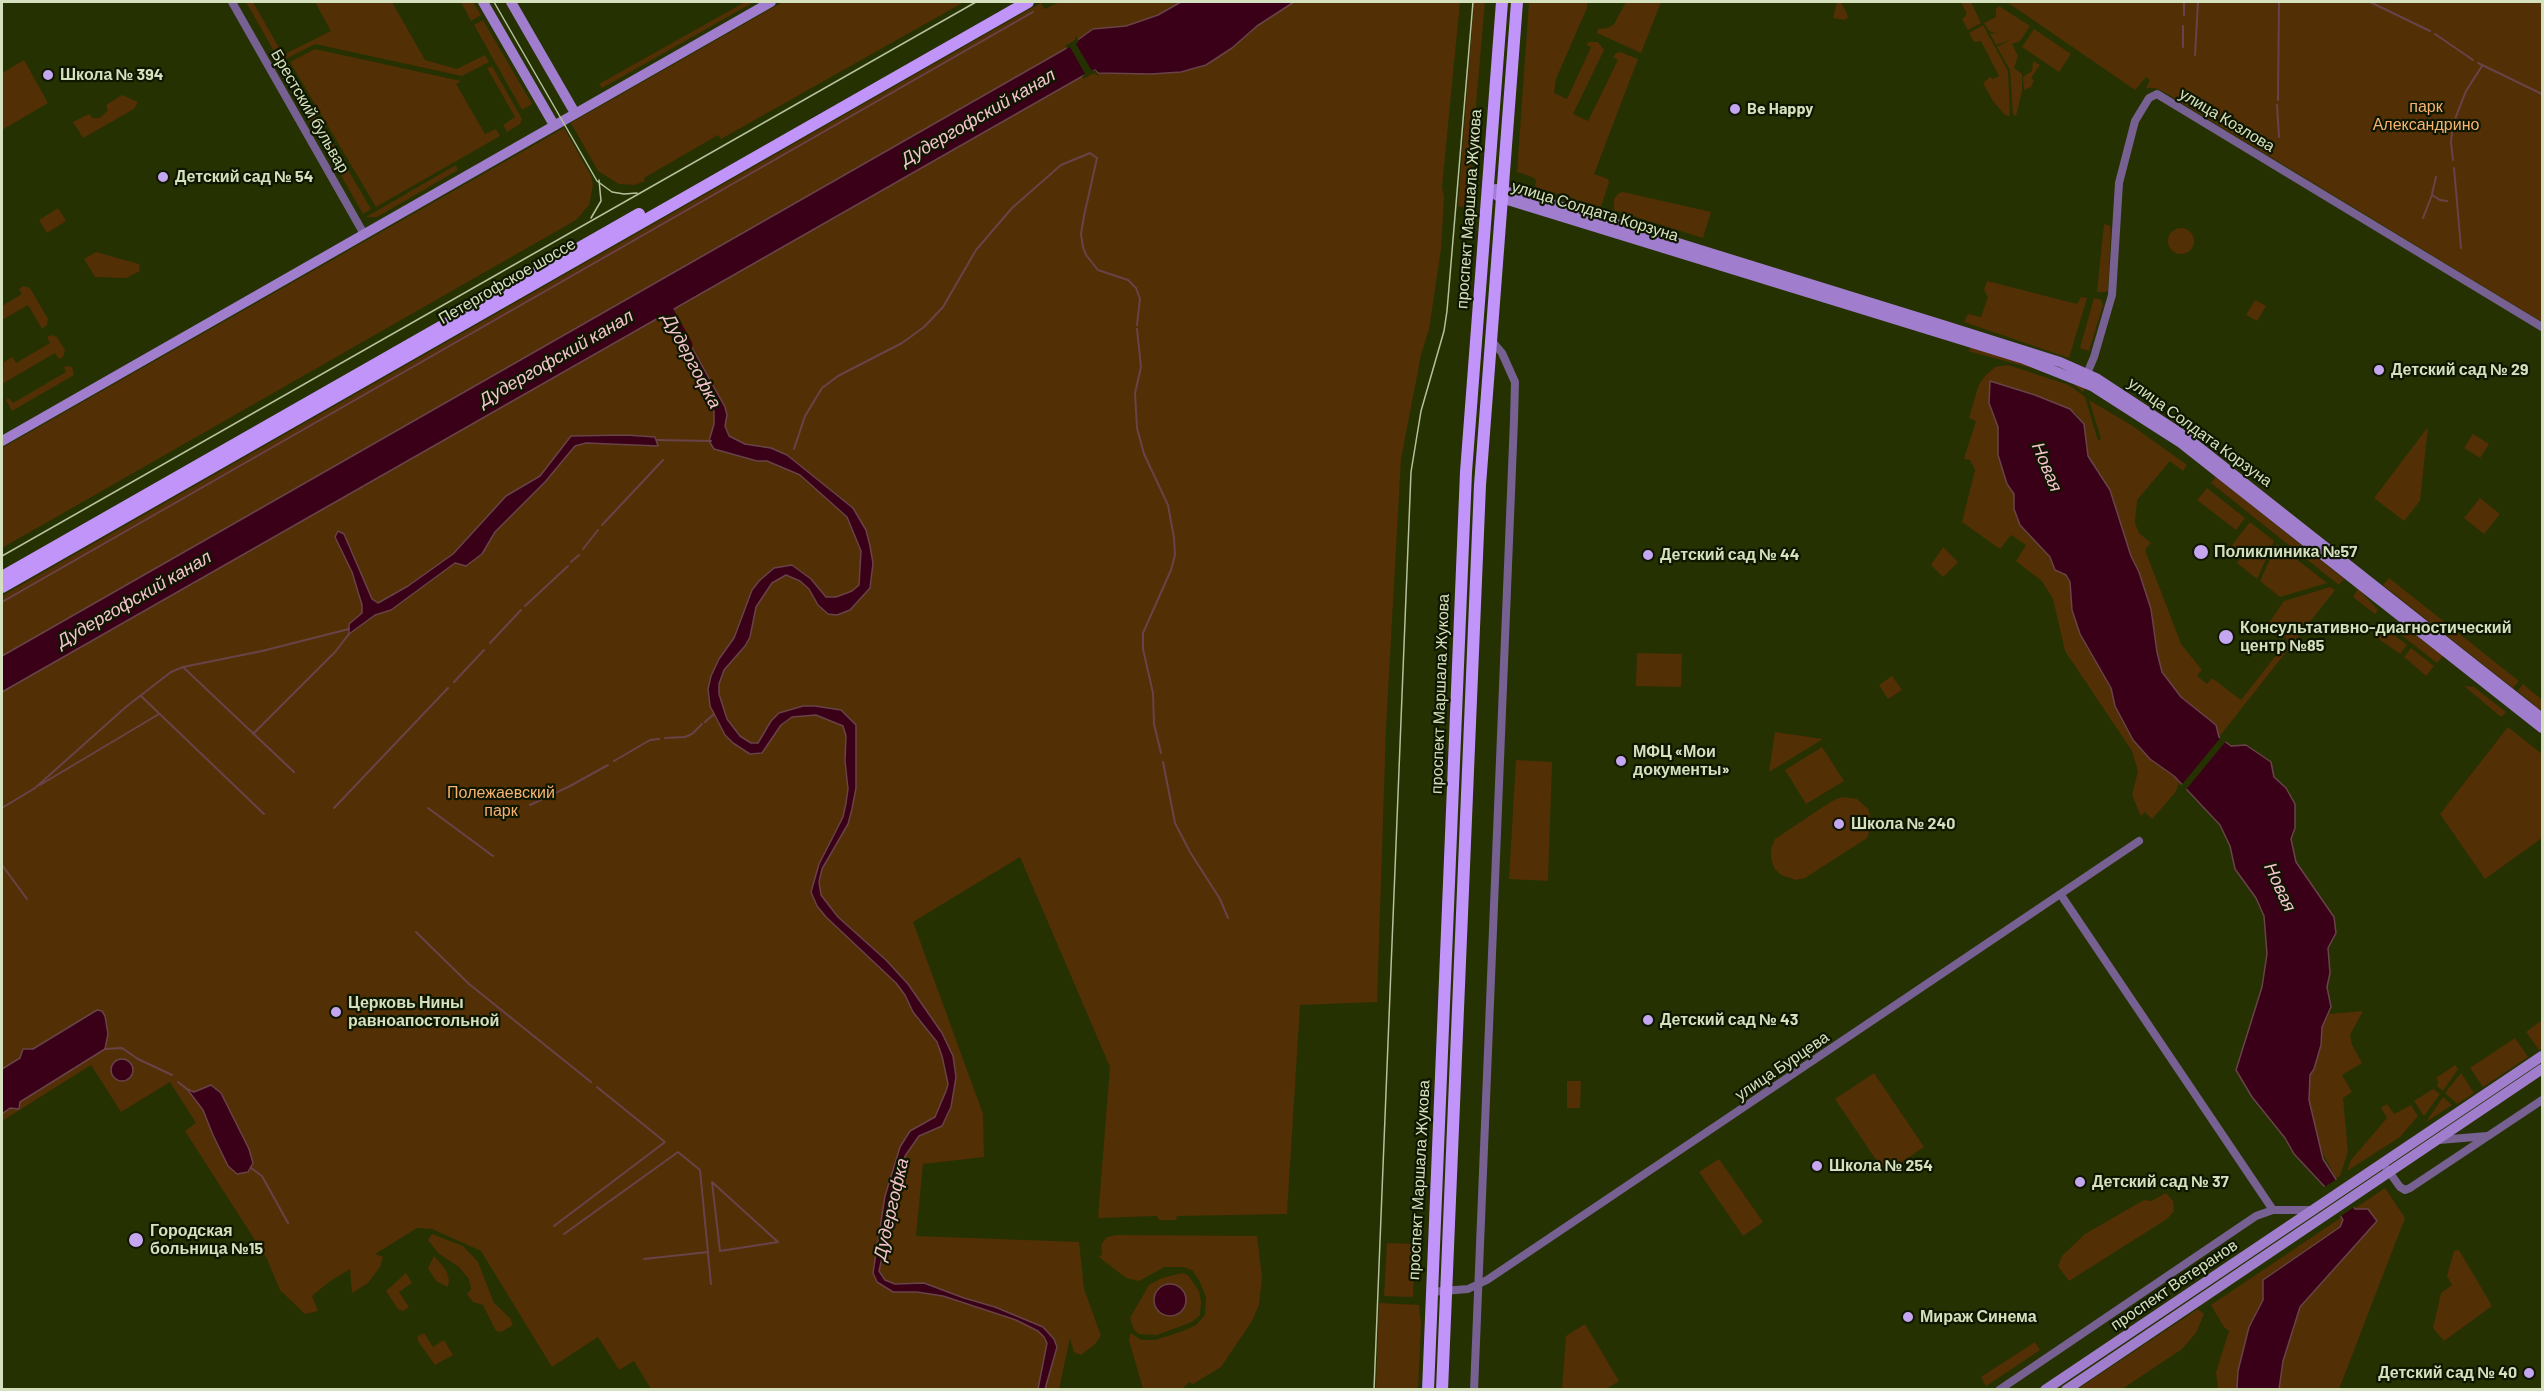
<!DOCTYPE html>
<html>
<head>
<meta charset="utf-8">
<style>
  body { margin:0 }
  #map { position:relative; width:2544px; height:1391px; overflow:hidden; background:#253100; font-family:Barlow,sans-serif }
  canvas { display:block }
  .frame { position:absolute; inset:0; border:3px solid #d4e0be; pointer-events:none }
</style>
</head>
<body>
<div id="map">
<canvas width="2544" height="1391"></canvas>
<div class="frame"></div>
</div>
<script>
const context = document.querySelector('canvas').getContext('2d');
context.lineJoin = 'round';
function paint(path, color) { context.fillStyle = color; context.fill(path, 'evenodd'); }
const toPath = rows => new Path2D(rows.map(r => 'M' + r).join(''));
function stroke(path, color, width, dash) { context.strokeStyle = color; context.lineWidth = width; context.lineCap = dash ? 'butt' : 'round'; context.setLineDash(dash || []); context.stroke(path); }
function label(font, color, halo, rows, align = 'center') {
  context.font = font + ' Barlow,sans-serif'; context.lineWidth = 4.5; context.setLineDash([]); context.textBaseline = 'middle'; context.strokeStyle = halo; context.fillStyle = color; for (const [text, x, y, turn = 0] of rows) {
    context.save(); context.translate(x, y); context.rotate((+turn || 0) * Math.PI / 180); context.textAlign = isNaN(turn) ? turn : align; if (halo) context.strokeText(text, 0, 0); context.fillText(text, 0, 0); context.restore();
  }
}
paint(toPath([
  [246,2,253,2,283,55,331,31,315,2,392,2,425,60,457,69,485,55,489,62,462,76,315,44,280,62],
  [461,2,473,2,481,15,471,21],
  [745,2,754,2,602,88,599,84],
  [783,2,964,2,721,139,718,135,644,178,645,181,635,185,619,184,598,171,571,123],
  [1059,2,1460,2,1442,187,1444,197,1441,249,1429,329,1421,355,1401,459,1386,728,1377,1002,1300,1005,1287,1214,1177,1216,1176,1220,1159,1220,1157,1216,1098,1218,1110,1067,1020,857,913,922,983,1114,984,1157,923,1164,916,1236,1079,1242,1084,1289,1101,1336,1095,1344,1081,1355,1074,1352,1070,1338,1059,1389,651,1389,634,1361,619,1370,598,1337,552,1367,481,1251,432,1229,417,1228,375,1254,383,1257,380,1267,368,1283,352,1293,350,1269,329,1282,312,1296,318,1311,305,1314,280,1290,267,1259,185,1131,196,1123,170,1082,121,1112,91,1065,2,1121,2,596,1041,3,1045,9],
  [1474,2,1485,2,1467,208,1458,206],
  [1529,2,1587,2,1587,8,1556,79,1554,93,1567,99,1591,47,1586,45,1589,42,1598,42,1604,50,1573,114,1588,121,1618,60,1613,57,1616,53,1620,52,1638,59,1594,174,1608,179,1609,182,1601,207,1535,187,1536,180,1532,177,1517,172],
  [1626,2,1661,2,1641,53,1597,33,1598,29,1608,28,1614,24],
  [1837,2,1841,2,1847,14,1848,18,1844,20,1833,18],
  [1961,2,1971,2,1981,23,1968,30,1962,19,1967,14],
  [2007,2,2542,2,2542,322,2164,92,2155,88,2146,88,2150,80,2146,77,2135,90],
  [1999,6,2030,26,2020,41,2012,44,2018,56,2014,68,2022,74,2022,91,2016,116,2013,114,2010,70,1997,47,2010,40,1996,45,1990,33,1998,34,1989,31,1984,23,1996,17,1996,9],
  [483,20,532,104,522,110,474,25],
  [1983,25,2008,71,2010,116,2005,115,1993,101,1983,83,1990,77,1993,79,1999,76,1981,41,1974,42,1969,33],
  [2034,29,2071,54,2059,72,2022,47],
  [315,49,461,81,456,84,485,134,496,129,500,136,376,207,290,62],
  [24,60,48,103,2,130,2,73],
  [2033,61,2040,65,2031,78,2034,80,2031,87,2024,90,2023,77,2032,71],
  [286,64,371,209,363,214,280,68],
  [492,66,522,119,520,124,507,132,503,125,515,117,487,68],
  [122,95,138,102,134,109,83,138,73,122,89,114,93,118,100,118,108,110,106,105],
  [564,128,591,176,593,185,589,205,576,220,2,548,2,448],
  [456,165,458,170,377,217,366,217],
  [1623,192,1711,212,1703,238,1614,210,1614,199,1619,193],
  [58,208,66,221,47,233,39,220],
  [2104,224,2110,226,2111,230,2108,291,2105,292,2097,292],
  '2168 241a13 13 0 1 1 26 0a13 13 0 1 1-26 0Z',
  [96,252,139,264,140,271,126,278,95,277,84,259],
  [1987,281,2077,304,2081,297,2087,298,2069,358,1964,322,1968,314,1981,317,1988,297,1984,290],
  [23,286,30,288,48,319,47,325,42,329,28,305,2,320,2,306,22,294,19,289],
  [2094,298,2101,300,2103,305,2089,351,2080,348],
  [2255,300,2266,306,2257,321,2246,315],
  [51,335,57,337,65,350,63,357,59,359,55,353,2,384,4,362,12,357,16,363,50,343,47,337],
  [1972,346,2086,385,2083,392,2071,382,2032,368,1968,351],
  [2008,365,2069,385,2085,397,2098,441,2101,439,2089,400,2131,425,2187,465,2183,471,2170,461,2137,500,2135,523,2139,533,2151,543,2145,550,2181,644,2202,670,2197,676,2207,684,2212,678,2241,700,2288,640,2268,624,2284,601,2330,587,2335,590,2219,737,2216,725,2181,697,2162,672,2157,652,2151,609,2139,572,2131,556,2110,490,2088,456,2084,424,2076,413,2035,395,1990,381,1989,403,1998,427,1998,455,2007,484,2014,494,2017,519,2050,557,2059,573,2066,575,2070,582,2072,610,2080,634,2104,674,2111,688,2115,706,2133,740,2150,759,2174,776,2179,783,2175,793,2152,819,2145,812,2141,816,2132,795,2138,771,2132,751,2065,651,2053,599,2042,581,2016,561,2026,545,2011,535,2000,549,1962,522,1975,470,1970,460,1964,459,1976,421,1969,418,1979,384,1986,375,1995,367],
  [67,366,72,367,74,375,12,411,6,400,9,398,13,403,66,372,64,367],
  [2428,427,2420,501,2404,521,2374,498],
  [2473,434,2489,444,2480,458,2464,448],
  [2216,477,2344,579,2339,585,2211,483],
  [2207,488,2245,518,2236,530,2197,500],
  [2480,498,2500,514,2484,534,2464,518],
  [2250,522,2274,541,2257,579,2237,563,2243,554,2232,545],
  [2277,544,2327,583,2280,597,2260,581],
  [1943,547,1958,562,1943,577,1931,565],
  [2389,578,2519,681,2513,688,2383,585],
  [2358,589,2378,610,2375,614,2353,597],
  [2398,625,2418,637,2443,656,2437,663,2395,630],
  [2384,627,2407,645,2400,654,2376,637],
  [2411,648,2434,666,2426,676,2404,657],
  [1637,653,1682,654,1681,687,1636,686],
  [1892,676,1902,690,1888,699,1879,685],
  [2523,684,2542,700,2542,711,2517,691],
  [2464,686,2474,687,2506,712,2501,717],
  [2508,727,2542,754,2542,838,2485,879,2440,814],
  [1775,732,1823,739,1769,772],
  [1822,747,1844,781,1806,804,1785,770],
  [1516,760,1552,762,1548,881,1509,879],
  [1842,797,1857,799,1868,809,1872,823,1867,838,1805,878,1796,880,1781,875,1774,868,1771,858,1771,848,1775,839,1832,801],
  [2363,1011,2350,1035,2352,1045,2362,1063,2342,1075,2352,1092,2343,1098,2348,1152,2340,1176,2336,1178,2322,1152,2311,1118,2309,1095,2310,1075,2314,1069,2321,1045,2322,1027,2329,1014],
  [2542,1020,2542,1048,2539,1050,2526,1032],
  [2515,1038,2528,1057,2483,1087,2470,1068],
  [2455,1065,2458,1069,2443,1091,2437,1086,2438,1082,2436,1078],
  [1874,1073,1924,1147,1885,1173,1835,1099],
  [2461,1073,2474,1093,2457,1104,2445,1093],
  [1567,1081,1581,1081,1580,1108,1567,1108],
  [2433,1089,2440,1094,2424,1116,2414,1101],
  [2443,1097,2452,1105,2426,1122],
  [2387,1104,2394,1114,2411,1105,2418,1116,2400,1137,2347,1171,2351,1160,2387,1118,2381,1108],
  [1719,1159,1763,1222,1743,1236,1699,1172],
  [2385,1188,2405,1218,2339,1389,2218,1389,2216,1372,2229,1331,2224,1327,2211,1305],
  [2166,1193,2173,1201,2174,1211,2167,1219,2069,1281,2063,1273,2058,1266,2062,1256,2085,1234,2144,1200,2151,1201],
  [432,1234,463,1246,478,1262,494,1303,510,1318,513,1325,501,1332,496,1331,483,1305,473,1302,467,1294,471,1289,469,1279,459,1267,438,1253,428,1240],
  [1117,1235,1257,1236,1262,1277,1259,1305,1252,1321,1221,1367,1193,1384,1189,1382,1182,1389,1143,1389,1129,1340,1131,1333,1141,1340,1155,1340,1183,1331,1196,1325,1205,1315,1206,1297,1199,1280,1192,1270,1183,1267,1164,1267,1139,1281,1126,1278,1099,1257,1102,1254,1101,1245,1107,1237],
  [1387,1243,1415,1244,1413,1297,1384,1296],
  [2459,1250,2492,1306,2444,1341,2433,1328,2441,1293,2452,1285,2447,1276,2454,1251],
  [434,1256,446,1270,449,1280,448,1287,436,1281,428,1268],
  [406,1273,412,1283,399,1292,409,1307,403,1311,398,1309,386,1291],
  [1182,1273,1188,1275,1199,1291,1201,1301,1200,1315,1192,1322,1157,1335,1139,1334,1134,1330,1130,1318,1149,1285,1162,1278],
  [1379,1303,1419,1305,1421,1324,1418,1389,1376,1389],
  [2198,1309,2204,1314,2196,1333,2182,1349,2122,1389,2078,1389],
  [1585,1324,1619,1381,1606,1389,1562,1389,1566,1336],
  [424,1333,433,1347,444,1340,453,1355,435,1365,418,1341,418,1336],
  [2035,1342,2040,1350,1986,1386,1981,1377]
]), '#532f05');
const water = toPath([
  [1181,2,1294,2,1257,26,1232,48,1206,65,1181,72,1151,74,1098,73,1095,70,1081,77,681,305,671,311,672,314,668,316,663,319,660,317,2,692,2,656,1065,49,1093,29,1126,26,1158,15,1181,2],
  [680,326,725,407,727,415,725,426,729,436,745,444,771,448,787,455,853,508,866,530,870,546,873,563,870,588,850,610,837,615,828,614,818,605,809,589,800,581,786,575,772,583,756,607,750,637,745,646,724,670,719,684,719,694,727,719,740,736,751,743,758,743,771,721,779,713,803,706,815,706,841,710,856,725,856,788,852,809,848,824,822,869,819,882,821,895,838,917,886,960,908,984,942,1033,953,1056,956,1077,951,1107,942,1126,919,1136,905,1156,879,1271,885,1280,895,1284,924,1283,964,1298,995,1307,1043,1327,1054,1339,1057,1347,1045,1389,1038,1389,1047,1343,1044,1337,1038,1331,1016,1320,943,1296,917,1292,893,1292,877,1282,873,1273,885,1196,900,1147,910,1131,935,1117,946,1091,948,1084,942,1056,937,1042,913,1012,905,995,896,983,826,917,817,906,811,892,819,864,843,817,846,803,848,789,845,761,846,736,843,726,816,715,792,717,781,725,762,753,750,754,733,743,725,735,710,706,708,689,711,676,719,659,734,638,752,590,759,581,774,568,792,565,811,579,826,597,836,597,852,591,859,585,861,551,847,517,800,475,767,461,757,461,714,449,709,441,714,424,714,411,670,332,680,326],
  [1990,381,2035,395,2070,409,2084,424,2088,456,2110,490,2131,556,2139,572,2151,609,2157,652,2162,672,2181,697,2216,725,2219,737,2231,746,2246,745,2271,762,2274,777,2286,788,2295,804,2295,828,2291,839,2296,862,2334,917,2336,933,2328,948,2330,973,2327,987,2331,1007,2322,1027,2321,1045,2314,1069,2310,1075,2309,1100,2323,1159,2355,1209,2368,1209,2377,1221,2300,1307,2283,1361,2279,1389,2237,1389,2238,1371,2249,1327,2263,1300,2263,1280,2340,1227,2343,1220,2324,1186,2294,1154,2285,1138,2252,1097,2236,1070,2262,987,2267,954,2264,916,2256,898,2235,869,2230,846,2220,825,2174,776,2150,759,2133,740,2115,706,2111,688,2080,634,2072,610,2070,582,2066,575,2055,570,2050,557,2020,525,2014,509,2014,494,2007,484,1998,455,1998,427,1989,403,1990,381],
  [626,435,655,437,658,446,586,443,575,446,545,482,495,532,482,554,466,566,455,563,391,610,375,615,349,634,349,624,362,613,362,605,352,572,335,537,338,531,344,534,372,599,378,603,408,586,453,554,506,496,540,476,571,436,626,435],
  [97,1010,102,1011,105,1016,108,1034,105,1049,20,1102,19,1109,10,1108,2,1114,2,1069,20,1058,23,1049,33,1049,97,1010],
  '111 1070a11 11 0 1 1 22 0a11 11 0 1 1-22 0Z',
  [211,1085,221,1093,249,1149,253,1163,248,1172,237,1174,228,1166,213,1135,203,1110,187,1089,194,1092,211,1085],
  '1154 1300a16 16 0 1 1 32 0a16 16 0 1 1-32 0Z'
]);
paint(water, '#390017');
stroke(water, '#684349', 1.5);
paint(toPath([
  [1076,36,1079,41,1076,44,1092,71,1095,70,1099,76,1094,73,1083,79,1082,77,1085,74,1070,47,1067,48,1065,46,1075,40],
  [2222,736,2227,740,2184,792,2179,788],
  [2339,1178,2356,1206,2338,1218,2322,1188]
]), '#253100');
stroke(toPath([
  [1062,2,1063,2],
  [2370,2,2430,31],
  [2184,15,2184,2],
  [2435,34,2473,60],
  [2183,47,2183,26],
  [2195,55,2198,2],
  [2478,63,2542,94],
  [2278,100,2279,2],
  [2277,105,2279,137],
  [2453,160,2451,142,2453,124,2466,91,2482,66],
  [2454,168,2461,248],
  [2432,194,2436,177],
  [2423,218,2432,195,2440,200,2447,201],
  [1137,329,1141,367,1135,393,1137,428,1144,454,1168,505,1174,538,1175,555,1171,570,1143,633,1143,649,1153,693,1154,724,1161,753],
  [657,440,711,441],
  [794,449,805,416,822,388,838,376,902,343,924,327,943,307,976,250,1012,208,1061,165,1090,153,1097,158,1084,216,1081,234,1083,247,1086,255,1098,270,1128,280,1136,288,1140,299,1137,325],
  [602,525,663,460],
  [583,549,598,530],
  [571,562,579,555],
  [2,602,1033,12],
  [525,606,568,566],
  [490,643,521,610],
  [183,667,294,772],
  [454,682,484,650],
  [141,696,264,814],
  [705,722,714,714],
  [253,734,335,652,349,634],
  [665,738,685,737,692,734,702,724],
  [614,761,650,740,659,739],
  [1163,762,1175,823,1190,852,1220,899,1228,918],
  [40,785,159,714],
  [530,805,570,786,608,765],
  [2,808,35,788,127,706,171,672,183,667,262,651,349,629],
  [334,808,448,688],
  [428,808,493,856],
  [2,865,27,899],
  [416,932,469,984,591,1082],
  [105,1049,122,1048,138,1059,172,1075],
  [178,1082,187,1089],
  [251,1168,262,1176,288,1223],
  [712,1182,778,1242,720,1251,712,1182],
  [554,1226,665,1142,597,1087],
  [564,1234,678,1152,700,1170,711,1284],
  [644,1259,708,1252]
]), '#684349', 2);
stroke(toPath([
  [659,299,685,345]
]), '#390017', 15);
stroke(toPath([
  [232,2,364,234],
  [2086,376,2094,357,2112,295,2119,183,2135,121,2149,98,2157,94,2542,327],
  [2061,895,2273,1210],
  [2439,1140,2487,1136],
  [2387,1169,2400,1187,2405,1190,2410,1188,2542,1100],
  [1431,1292,1468,1289,1487,1280,2139,841],
  [1474,1390,1514,420,1515,382,1502,353,1491,340],
  [1999,1390,2256,1216,2273,1210,2312,1210]
]), '#766192', 8);
stroke(toPath([
  [483,2,554,125],
  [511,2,575,113],
  [1487,189,1501,198,2024,359,2092,386,2181,443,2542,728],
  [1496,189,1536,199,1946,326,2060,362,2096,378,2186,437,2542,718],
  [2,441,771,2],
  [2045,1390,2542,1056],
  [2066,1390,2542,1069]
]), '#a07ecd', 10);
stroke(toPath([
  [2,577,639,214],
  [2,587,1028,2],
  [1428,1390,1466,472,1502,2],
  [1442,1390,1480,485,1517,2]
]), '#c194fa', 12);
stroke(toPath([
  [494,2,597,181,612,192,624,194,637,193],
  [591,218,601,201,599,180],
  [2,556,976,2],
  [1374,1390,1411,472,1421,411,1444,331,1447,311,1473,2]
]), '#b5c19c', 1.5);
for (const [x, y, r, color] of [
  [48,75,6,"#c5a6f0"],
  [1735,109,6,"#c5a6f0"],
  [163,177,6,"#c5a6f0"],
  [2379,370,6,"#c5a6f0"],
  [2201,552,8,"#c5a6f0"],
  [1648,555,6,"#c5a6f0"],
  [2226,637,8,"#c5a6f0"],
  [1621,761,6,"#c5a6f0"],
  [1839,824,6,"#c5a6f0"],
  [336,1012,6,"#c5a6f0"],
  [1648,1020,6,"#c5a6f0"],
  [1817,1166,6,"#c5a6f0"],
  [2080,1182,6,"#c5a6f0"],
  [136,1240,8,"#c5a6f0"],
  [1908,1317,6,"#c5a6f0"],
  [2529,1373,6,"#c5a6f0"]
]) { const dot = new Path2D(); dot.arc(x, y, r, 0, 2 * Math.PI); context.fillStyle = color; context.fill(dot); stroke(dot, '#101700', 2); }
label('bold 16px', '#d4e0be', '#101700', [
  ["Школа № 394",60,75],
  ["Be Happy",1747,109],
  ["Детский сад № 54",175,177],
  ["Детский сад № 29",2391,370],
  ["Поликлиника №57",2214,552],
  ["Детский сад № 44",1660,555],
  ["Консультативно-диагностический",2240,628],
  ["центр №85",2240,646],
  ["МФЦ «Мои",1633,752],
  ["документы»",1633,770],
  ["Школа № 240",1851,824],
  ["Церковь Нины",348,1003],
  ["равноапостольной",348,1021],
  ["Детский сад № 43",1660,1020],
  ["Школа № 254",1829,1166],
  ["Детский сад № 37",2092,1182],
  ["Городская",150,1231],
  ["больница №15",150,1249],
  ["Мираж Синема",1920,1317],
  ["Детский сад № 40",2517,1373,"right"]
], 'left');
label('16px', '#f8b271', '#101700', [
  ["парк",2426,107],
  ["Александрино",2426,125],
  ["Полежаевский",501,793],
  ["парк",501,811]
]);
label('16px', '#d4e0be', '#101700', [
  ["Брестский бульвар",310,111,60],
  ["улица Козлова",2227,120,31],
  ["проспект Маршала Жукова",1469,209,-86],
  ["улица Солдата Корзуна",1595,211,17],
  ["Петергофское шоссе",507,281,-30],
  ["улица Солдата Корзуна",2200,432,36],
  ["проспект Маршала Жукова",1440,694,-88],
  ["улица Бурцева",1782,1066,-34],
  ["проспект Маршала Жукова",1419,1180,-87],
  ["проспект Ветеранов",2174,1285,-34]
]);
label('italic 18px', '#f4c3ce', '#101700', [
  ["Дудергофский канал",978,117,-30],
  ["Дудергофский канал",556,358,-30],
  ["Дудергофка",692,361,62],
  ["Новая",2047,467,67],
  ["Дудергофский канал",134,599,-30],
  ["Новая",2280,887,65],
  ["Дудергофка",891,1209,-77]
]);
</script>
</body>
</html>
